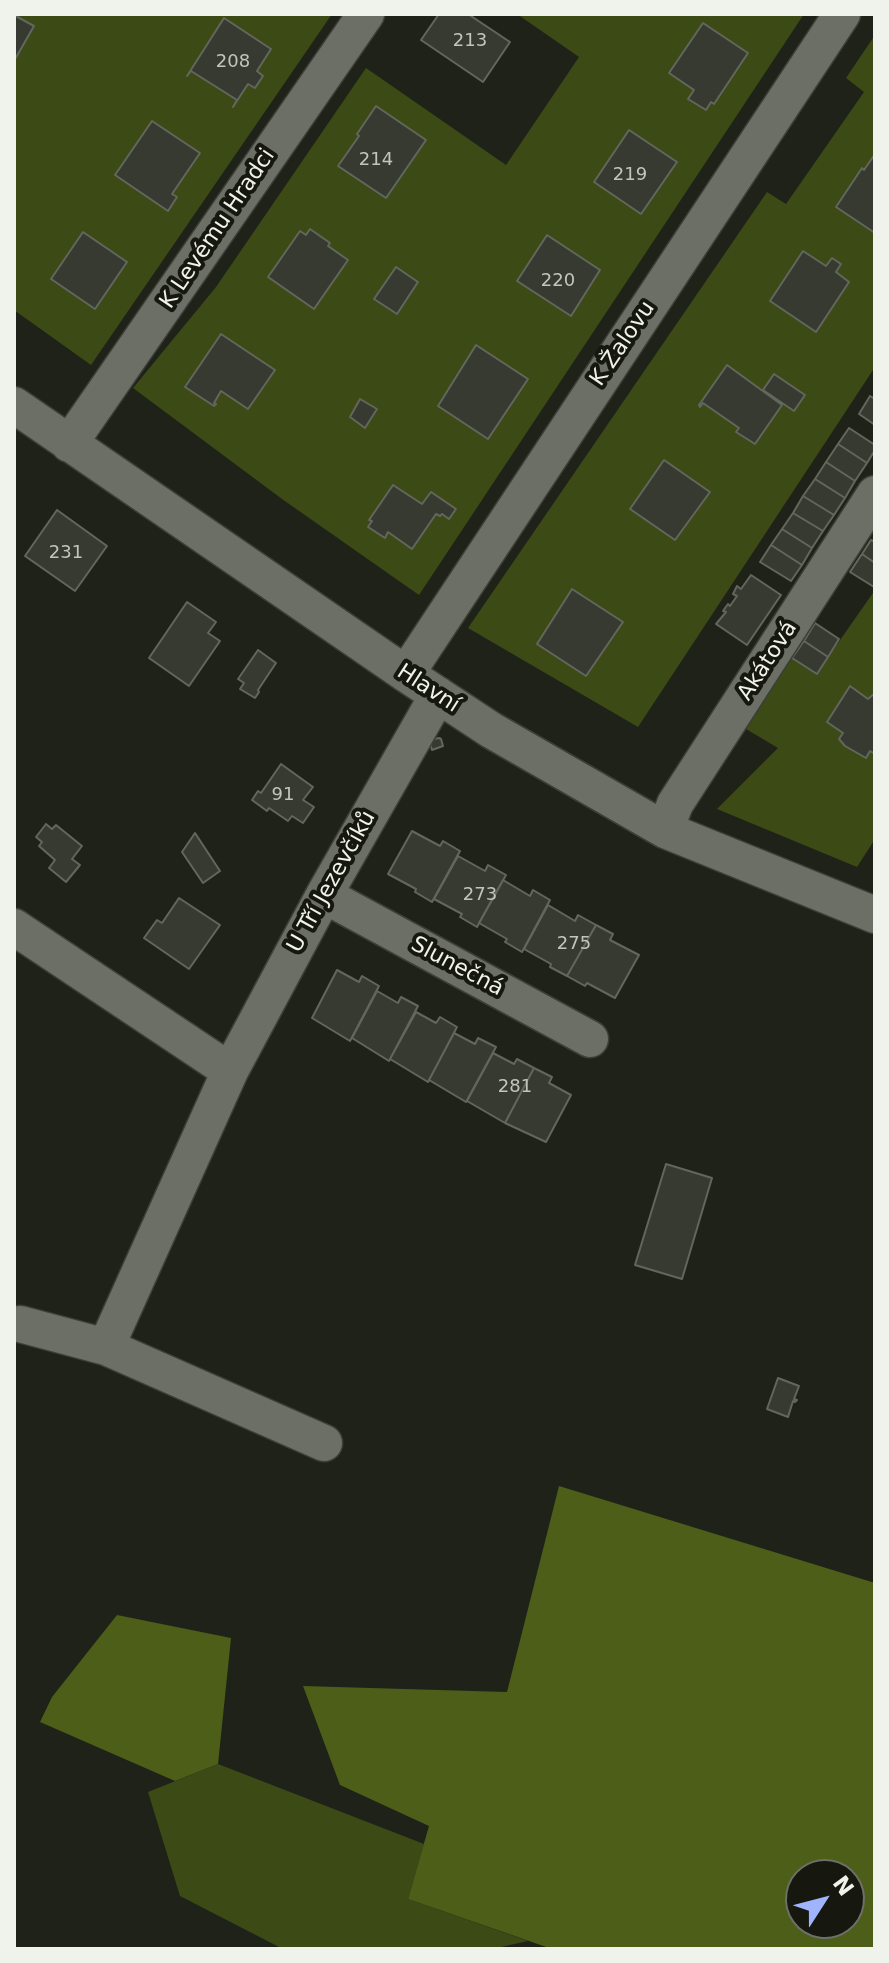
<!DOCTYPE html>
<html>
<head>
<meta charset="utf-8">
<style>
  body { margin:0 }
  #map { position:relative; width:889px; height:1963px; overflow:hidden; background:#1f2219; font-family:"DejaVu Sans",sans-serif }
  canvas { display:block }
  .frame { position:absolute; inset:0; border:16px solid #f0f2ec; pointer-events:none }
  .north { position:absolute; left:785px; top:1859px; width:80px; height:80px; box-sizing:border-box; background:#161810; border:2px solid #6d6f68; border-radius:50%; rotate:54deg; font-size:22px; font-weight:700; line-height:32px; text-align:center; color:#f0f2ec }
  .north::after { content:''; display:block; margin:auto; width:28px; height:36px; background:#a0b3fd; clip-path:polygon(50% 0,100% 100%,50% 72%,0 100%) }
</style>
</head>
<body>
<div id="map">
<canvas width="889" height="1963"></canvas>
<div class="frame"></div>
<div class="north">N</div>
</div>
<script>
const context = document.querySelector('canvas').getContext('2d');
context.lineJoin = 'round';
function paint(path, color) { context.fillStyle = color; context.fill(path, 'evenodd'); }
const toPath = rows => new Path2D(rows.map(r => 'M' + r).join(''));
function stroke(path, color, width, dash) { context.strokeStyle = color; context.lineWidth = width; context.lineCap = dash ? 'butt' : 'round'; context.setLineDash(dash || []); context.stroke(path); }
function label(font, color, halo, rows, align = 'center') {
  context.font = font + ' "DejaVu Sans",sans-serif'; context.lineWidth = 8; context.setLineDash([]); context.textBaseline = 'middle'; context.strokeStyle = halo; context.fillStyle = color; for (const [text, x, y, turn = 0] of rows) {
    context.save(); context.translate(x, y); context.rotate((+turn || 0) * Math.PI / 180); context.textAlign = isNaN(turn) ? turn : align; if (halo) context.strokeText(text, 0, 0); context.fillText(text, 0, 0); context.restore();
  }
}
paint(toPath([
  [14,14,332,14,91,365,14,310],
  [517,14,804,14,419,595,282,499,133,388,216,287,366,68,506,165,579,57],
  [875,35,875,367,638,727,468,628,767,192,786,204,864,92,846,78],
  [875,590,875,839,857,867,717,809,778,748,741,726,788,654,817,673],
  [218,1764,424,1844,408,1899,528,1941,492,1949,283,1949,180,1896,148,1792]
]), '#3c4a16');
paint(toPath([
  [559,1486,875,1583,875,1949,552,1949,408,1899,429,1826,340,1785,303,1686,507,1692],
  [801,1875,849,1875,849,1923,801,1923],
  [117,1615,231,1638,218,1764,175,1781,40,1722,52,1697]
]), '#4c5e18');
const building = toPath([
  [439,14,468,14,510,42,483,82,421,40,439,14],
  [14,15,34,26,14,61,14,15],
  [224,18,271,49,257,71,263,76,255,88,248,84,233,107,237,100,191,71,187,76,224,18],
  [703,23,748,53,714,104,711,102,706,110,688,99,694,90,669,73,703,23],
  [376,106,426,140,386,198,338,166,359,136,357,134,376,106],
  [152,121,200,153,172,194,177,197,168,211,115,175,152,121],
  [629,130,677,162,641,214,594,182,629,130],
  [875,154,875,233,836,207,862,168,864,170,875,154],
  [310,229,330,243,328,246,348,260,314,309,268,277,300,231,306,235,310,229],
  [83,232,127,262,95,309,51,279,83,232],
  [547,235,600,270,571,316,517,281,547,235],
  [803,251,826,266,832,258,841,264,836,272,849,282,816,332,770,301,803,251],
  [396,267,418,282,397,314,374,299,396,267],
  [221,334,275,370,248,409,221,391,214,403,216,404,214,406,185,387,221,334],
  [476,345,528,379,488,439,438,406,476,345],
  [727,365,782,405,755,444,736,432,739,428,703,403,700,407,699,405,727,365],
  [774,374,805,395,794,411,763,390,774,374],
  [870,396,875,399,875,425,859,414,870,396],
  [360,399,377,409,365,428,350,417,360,399],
  [849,428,875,445,875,450,867,463,838,444,849,428],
  [838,444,867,463,855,481,826,462,838,444],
  [664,460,710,492,675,540,630,509,664,460],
  [826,462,855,481,845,498,815,479,826,462],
  [815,479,845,498,834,515,803,496,815,479],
  [393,485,422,504,431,492,456,509,449,519,442,514,440,516,436,514,412,549,388,532,385,538,368,527,372,521,369,520,393,485],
  [803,496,834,515,823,531,793,513,803,496],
  [57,510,107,546,75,591,25,556,57,510],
  [793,513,823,531,812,548,782,529,793,513],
  [782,529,812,548,802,565,771,545,782,529],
  [871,540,875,542,875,563,862,554,871,540],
  [771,545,802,565,791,581,760,562,771,545],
  [862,554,875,563,874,587,850,572,862,554],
  [751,575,781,595,747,645,716,624,726,612,723,611,728,604,730,606,737,596,733,594,737,586,741,589,751,575],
  [572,589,623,622,586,676,537,644,572,589],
  [187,602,216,622,208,633,220,641,189,686,149,658,187,602],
  [815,623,839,639,828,657,804,641,815,623],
  [804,641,828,657,817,674,792,658,804,641],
  [258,650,276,663,258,690,259,692,255,698,240,689,244,683,238,679,258,650],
  [850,686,868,699,875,693,875,754,870,751,866,758,845,746,839,739,843,733,827,722,850,686],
  [439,738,441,739,443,746,432,750,429,740,439,738],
  [281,764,313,787,303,800,314,807,303,823,292,816,288,821,269,808,267,811,252,800,258,791,261,793,281,764],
  [46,824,52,829,56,825,82,846,72,859,80,865,66,882,49,868,55,860,39,846,42,842,36,837,46,824],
  [412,831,440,846,443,841,460,851,432,902,415,892,416,889,388,874,412,831],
  [195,833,220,871,203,883,182,852,195,833],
  [458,856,485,871,488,865,506,875,477,927,460,917,462,914,434,899,458,856],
  [503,880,530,896,533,890,550,900,522,952,505,942,507,939,479,923,503,880],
  [179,898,220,925,189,969,144,938,157,920,162,923,179,898],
  [548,905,575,921,578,915,596,925,567,976,550,967,551,964,524,949,548,905],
  [596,925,613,934,610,940,639,955,615,998,587,983,585,986,567,976,596,925],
  [337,970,359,982,362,976,379,986,350,1041,312,1018,337,970],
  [377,991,398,1003,401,997,418,1006,389,1061,352,1038,377,991],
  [416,1012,436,1023,440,1017,457,1027,428,1082,390,1059,416,1012],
  [454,1033,475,1044,478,1038,496,1047,466,1102,429,1080,454,1033],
  [493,1053,514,1064,517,1059,534,1068,505,1123,467,1101,493,1053],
  [534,1068,552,1077,549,1083,571,1095,546,1142,505,1123,534,1068],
  [666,1164,712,1178,682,1279,635,1265,666,1164],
  [778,1378,799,1386,794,1399,797,1400,795,1402,793,1401,788,1417,767,1409,778,1378]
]);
paint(building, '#373a30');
stroke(building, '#62665c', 2);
const minor = toPath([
  [14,405,406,674,491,730,665,830,875,915],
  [69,444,366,14],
  [406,674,842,14],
  [665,830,675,804,875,494],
  [324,895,590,1039],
  [14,927,230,1071],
  [20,1324,106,1347,324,1443],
  [106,1347,230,1071,324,895,438,695]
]);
stroke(minor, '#3c3e38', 39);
stroke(minor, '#6c6f65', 36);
label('18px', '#c2c4bd', null, [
  ["213",470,41],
  ["208",233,62],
  ["214",376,160],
  ["219",630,175],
  ["220",558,281],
  ["231",66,553],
  ["91",283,795],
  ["273",480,895],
  ["275",574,944],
  ["281",515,1087]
]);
label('22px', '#f0f2ec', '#161810', [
  ["K Levému Hradci",218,229,-56],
  ["K Žalovu",623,344,-56],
  ["Akátová",768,661,-57],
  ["Hlavní",428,689,33],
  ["U Tří Jezevčíků",332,882,-61],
  ["Slunečná",457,967,28]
]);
</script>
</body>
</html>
